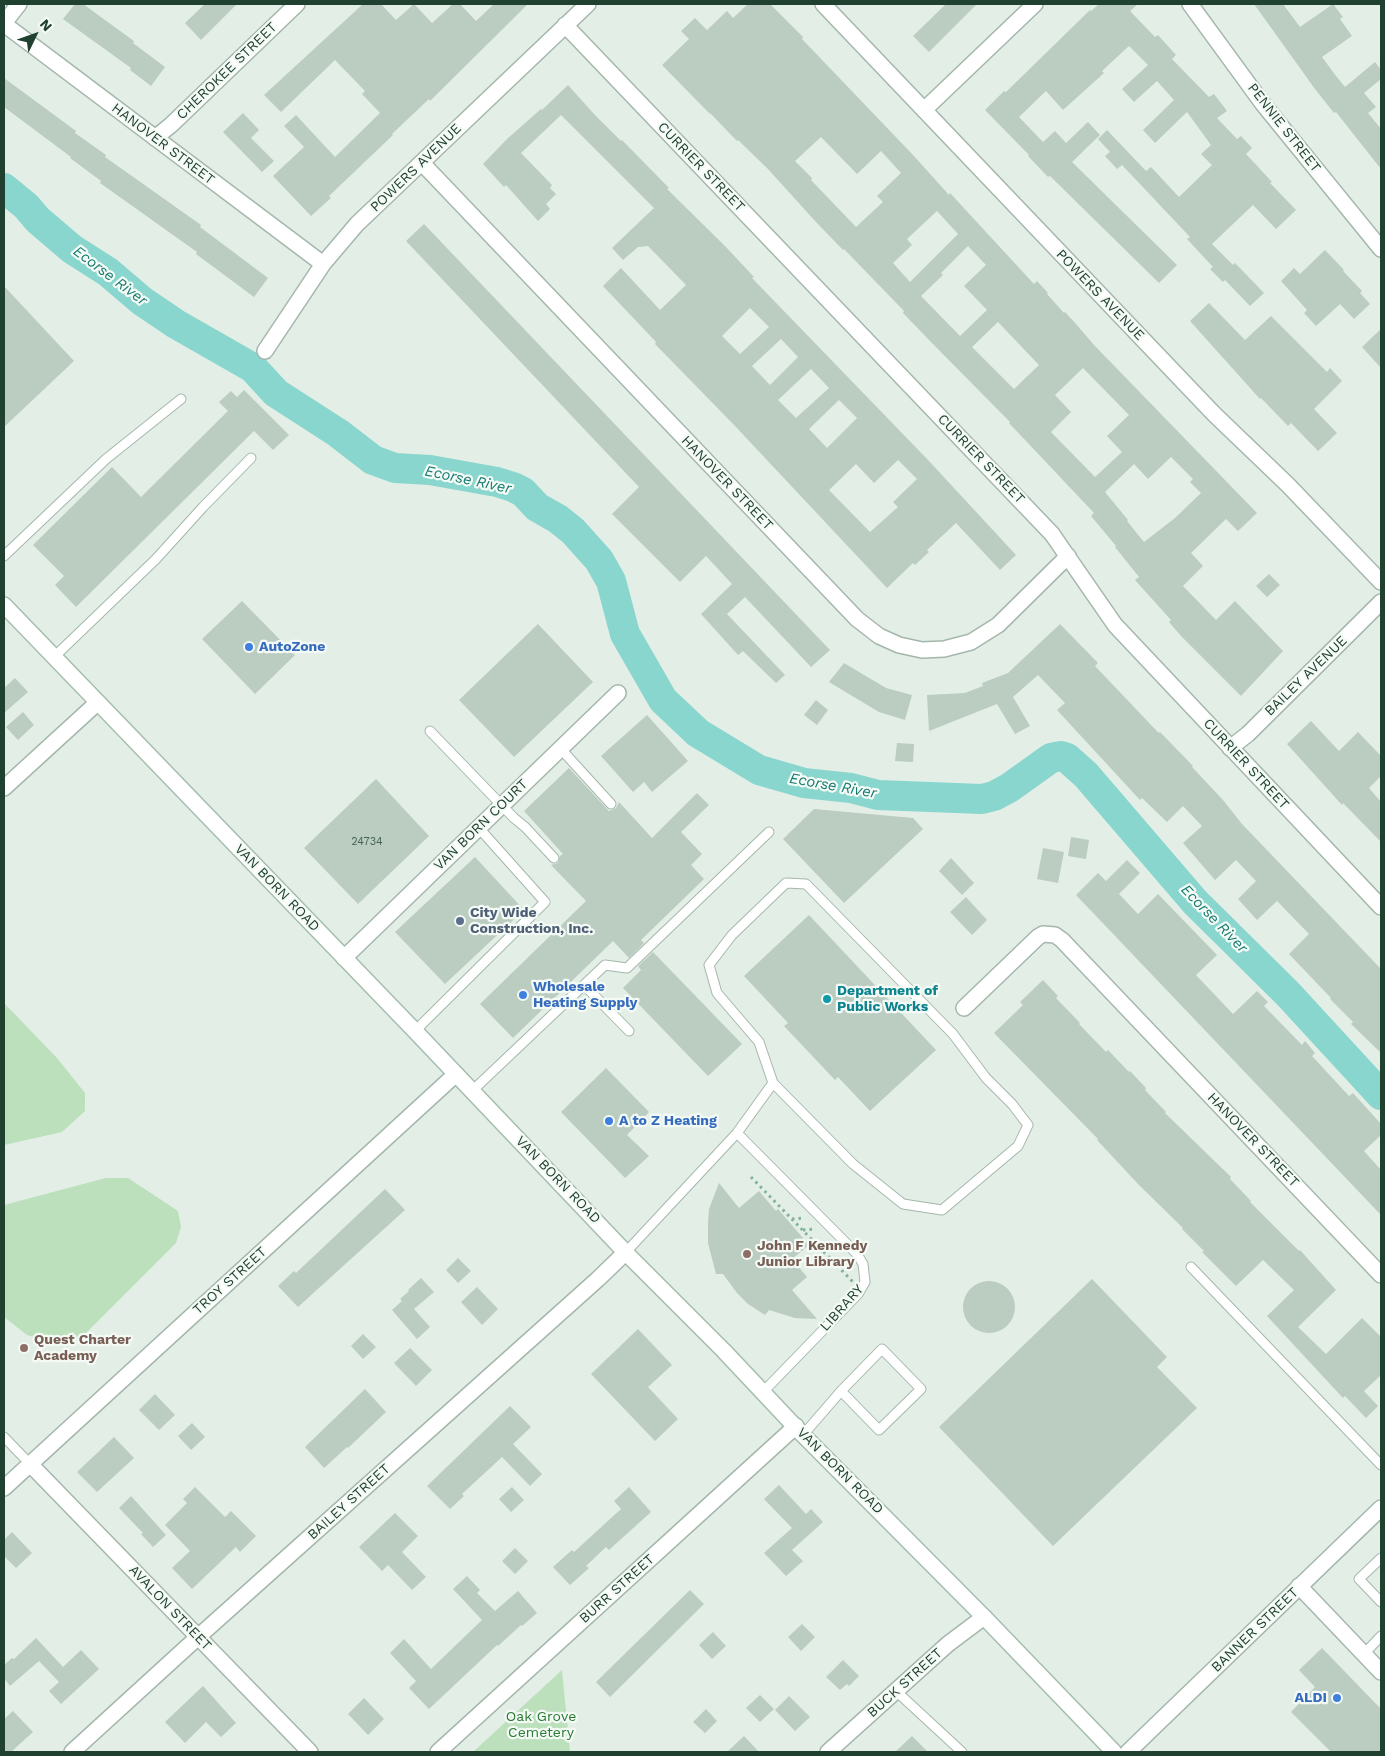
<!DOCTYPE html>
<html>
<head>
<meta charset="utf-8">
<style>
  body { margin:0 }
  #map { position:relative; width:1385px; height:1756px; overflow:hidden; background:#e3eee6; font-family:"Work Sans",sans-serif }
  canvas { display:block }
  .frame { position:absolute; inset:0; border:5px solid #214130; pointer-events:none }
  .north { position:absolute; left:10px; top:10px; width:50px; height:50px; -webkit-text-stroke:4px #f4faf5; paint-order:stroke; rotate:48deg; font-size:14px; font-weight:700; line-height:20px; text-align:center; color:#214130 }
  .north::after { content:''; display:block; margin:auto; width:18px; height:22px; background:#214130; clip-path:polygon(50% 0,100% 100%,50% 72%,0 100%) }
</style>
</head>
<body>
<div id="map">
<canvas width="1385" height="1756"></canvas>
<div class="frame"></div>
<div class="north">N</div>
</div>
<script>
const context = document.querySelector('canvas').getContext('2d');
context.lineJoin = 'round';
function paint(path, color) { context.fillStyle = color; context.fill(path, 'evenodd'); }
const toPath = rows => new Path2D(rows.map(r => 'M' + r).join(''));
function stroke(path, color, width, dash) { context.strokeStyle = color; context.lineWidth = width; context.lineCap = dash ? 'butt' : 'round'; context.setLineDash(dash || []); context.stroke(path); }
function label(font, color, halo, rows, align = 'center') {
  context.font = font + ' "Work Sans",sans-serif'; context.lineWidth = 4.5; context.setLineDash([]); context.textBaseline = 'middle'; context.strokeStyle = halo; context.fillStyle = color; for (const [text, x, y, turn = 0] of rows) {
    context.save(); context.translate(x, y); context.rotate((+turn || 0) * Math.PI / 180); context.textAlign = isNaN(turn) ? turn : align; if (halo) context.strokeText(text, 0, 0); context.fillText(text, 0, 0); context.restore();
  }
}
paint(toPath([
  [4,1003,57,1058,85,1093,85,1111,62,1132,4,1145],
  [106,1178,128,1178,178,1211,181,1227,176,1243,83,1336,59,1344,27,1335,4,1317,4,1205],
  [562,1670,570,1752,473,1752]
]), '#bbe0bb');
stroke(toPath([
  [4,188,26,206,38,220,72,249,108,272,142,301,176,324,253,368,276,393,338,433,373,460,395,468,430,470,497,482,513,487,523,492,537,507,558,519,573,531,599,560,611,581,625,634,663,700,698,733,759,770,804,783,851,788,878,795,982,799,994,796,1009,788,1051,758,1061,756,1067,758,1086,775,1195,902,1288,994,1381,1095]
]), '#88d6cd', 30);
paint(toPath([
  [75,4,83,4,134,41,133,43,165,67,151,86,130,70,131,68,63,19],
  [205,4,237,4,201,40,185,23],
  [363,4,381,4,396,20,414,4,432,23,453,4,460,4,476,21,494,4,528,4,430,101,429,99,392,134,393,135,329,196,331,198,311,216,273,176,304,147,284,126,296,115,335,157,380,113,362,94,365,91,335,60,281,112,264,95],
  [748,4,770,4,803,37,802,39,913,155,949,195,950,193,1034,284,1037,281,1048,293,1047,294,1064,313,1065,312,1076,324,1094,345,1257,513,1238,531,1226,519,1191,553,1203,566,1183,586,1216,620,1235,601,1283,651,1241,696,1181,636,1169,622,1171,620,1135,580,1139,577,1115,547,1116,546,1091,516,1094,513,1009,423,1010,422,930,341,903,313,904,311,844,249,843,250,816,222,767,168,738,140,737,141,710,113,710,114,662,65,689,39,681,31,695,18,707,30,727,11,733,18],
  [821,137,857,174,881,151,901,173,877,196,883,202,856,227,811,180,812,178,795,161],
  [937,211,958,234,910,282,893,263,912,245,907,239],
  [968,246,986,265,964,286,987,310,960,336,921,296,943,275,941,273],
  [998,322,1039,365,1014,389,972,347],
  [1083,368,1129,415,1107,436,1122,452,1095,477,1051,432,1071,412,1055,395],
  [1171,457,1193,479,1190,482,1201,493,1175,518,1144,542,1127,521,1128,520,1105,492,1134,464,1148,479],
  [946,4,977,4,929,52,913,36],
  [1099,4,1138,4,1130,11,1155,37,1158,35,1176,55,1172,59,1209,97,1214,94,1227,111,1217,118,1237,139,1241,136,1252,148,1246,154,1272,182,1270,183,1296,210,1276,229,1253,205,1212,244,1233,265,1235,263,1264,293,1250,306,1225,280,1223,282,1210,269,1213,267,1187,239,1190,237,1122,165,1117,169,1105,156,1110,152,1098,139,1107,130,1146,171,1151,167,1179,197,1212,165,1201,154,1211,145,1187,112,1155,143,1143,130,1174,100,1157,81,1134,102,1122,89,1148,65,1129,46,1102,71,1104,73,1063,110,1046,91,1019,117,1043,142,1055,131,1066,143,1088,122,1100,135,1072,162,1177,265,1159,283,1050,176,1048,177,1028,156,1029,155,985,110,1004,91,1006,92,1090,10,1091,11],
  [1254,4,1283,4,1300,27,1333,4,1343,17,1340,19,1352,36,1322,57,1336,76,1345,87,1375,62,1381,70,1381,79,1364,93,1376,107,1368,113,1381,129,1381,169,1336,112,1334,113,1315,89],
  [4,78,76,131,75,133,106,155,105,157,201,225,200,227,268,278,254,297,196,254,197,252,100,183,101,181,70,158,71,157,4,107],
  [568,85,594,114,621,141,622,140,669,188,667,189,725,246,754,277,752,278,929,461,1016,555,1000,570,956,523,927,550,929,552,915,565,913,563,887,588,735,426,655,344,656,342,603,286,621,268,660,310,686,285,648,246,638,247,623,260,612,248,654,208,561,115,521,153,552,185,550,188,556,194,546,204,550,209,538,221,506,185,504,187,483,164,507,139,541,109,542,110],
  [750,308,769,327,740,354,722,336],
  [781,339,798,357,770,385,752,366],
  [811,369,829,388,796,418,778,400],
  [839,400,857,418,827,448,809,429],
  [898,460,917,479,893,502,898,507,870,532,829,490,856,464,874,483],
  [243,113,259,130,251,138,274,161,262,172,223,132],
  [424,224,830,650,811,667,745,597,727,614,785,675,776,683,743,651,738,655,701,614,732,584,706,556,680,582,612,514,639,487,406,241],
  [1325,250,1344,270,1343,271,1362,291,1360,293,1370,304,1354,319,1340,304,1316,326,1304,313,1307,310,1281,281,1294,268,1300,274],
  [4,286,74,361,4,427],
  [1209,303,1245,340,1271,316,1327,372,1330,368,1342,381,1314,409,1337,433,1318,451,1291,423,1288,426,1261,398,1260,399,1190,321],
  [1381,329,1381,368,1362,347],
  [244,390,289,435,273,450,254,431,76,607,55,585,64,576,33,545,112,467,141,497,228,411,219,402,231,391,237,397],
  [1269,574,1280,585,1267,597,1256,586],
  [242,601,295,655,255,694,202,639],
  [538,624,593,682,514,757,459,700],
  [1060,624,1098,663,1095,666,1152,726,1159,733,1160,732,1193,766,1192,767,1223,800,1242,824,1381,969,1381,1053,1351,1024,1353,1022,1330,999,1331,998,1289,954,1309,934,1277,901,1257,920,1238,899,1256,881,1236,860,1215,880,1183,843,1202,826,1183,806,1167,822,1142,798,1140,800,1057,710,1065,703,1038,675,1013,697,1030,726,1015,734,997,704,929,731,927,695,965,693,983,686,982,683,1008,673],
  [844,663,886,688,912,695,905,720,879,712,829,682],
  [15,678,28,692,4,713,4,688],
  [816,700,828,710,817,725,804,715],
  [23,712,34,725,18,740,6,727],
  [647,715,688,761,652,792,644,782,633,792,601,756],
  [1311,721,1339,751,1358,732,1381,756,1381,776,1369,788,1381,802,1381,842,1343,803,1342,805,1287,744],
  [897,743,914,744,913,762,895,761],
  [569,768,609,811,616,808,619,802,652,838,697,793,709,805,681,832,702,854,691,865,704,879,641,940,644,943,629,958,613,941,513,1038,480,1004,586,901,551,865,558,863,560,856,563,854,524,811],
  [376,779,429,836,358,904,304,848],
  [814,809,913,818,923,829,844,903,783,839],
  [1071,837,1089,840,1086,859,1068,856],
  [1043,848,1064,852,1058,883,1037,879],
  [475,857,524,910,445,984,395,932],
  [951,858,974,883,962,895,939,871],
  [1127,860,1140,873,1119,894,1138,914,1158,894,1217,955,1196,975,1233,1014,1257,991,1268,1002,1264,1006,1302,1045,1305,1041,1315,1053,1312,1056,1349,1096,1353,1093,1381,1124,1381,1135,1364,1151,1381,1170,1381,1215,1076,895,1098,873,1106,881],
  [966,897,987,920,972,935,950,912],
  [809,915,936,1050,870,1111,838,1077,835,1080,784,1026,788,1023,744,976],
  [653,952,742,1044,708,1076,623,988,641,970,638,966],
  [1043,980,1058,996,1056,998,1080,1023,1079,1024,1106,1052,1108,1050,1129,1072,1130,1071,1146,1088,1145,1090,1166,1112,1165,1113,1231,1177,1230,1179,1251,1201,1250,1202,1299,1251,1300,1250,1336,1290,1298,1327,1326,1354,1362,1318,1381,1337,1381,1375,1364,1391,1378,1406,1366,1418,1345,1396,1343,1398,1267,1316,1294,1290,1263,1260,1236,1286,1202,1252,1204,1251,1182,1229,1183,1228,1139,1185,1097,1140,1098,1139,994,1033,1023,1005,1020,1002],
  [606,1068,649,1112,627,1135,649,1156,625,1178,561,1112],
  [719,1183,739,1208,759,1191,776,1211,778,1209,809,1245,792,1259,807,1277,792,1290,817,1319,795,1318,769,1310,765,1315,748,1304,737,1293,723,1274,716,1274,708,1243,708,1224,709,1209],
  [385,1189,405,1210,298,1307,278,1286,294,1271,296,1273],
  [458,1258,471,1271,458,1283,446,1270],
  [421,1278,434,1292,414,1309,430,1327,417,1339,392,1310,402,1301,400,1299,409,1291,408,1290],
  [1092,1279,1167,1357,1157,1367,1197,1408,1053,1546,939,1427],
  '963 1307a26 26 0 1 1 52 0a26 26 0 1 1-52 0Z',
  [477,1287,498,1309,482,1325,461,1302],
  [638,1329,672,1365,648,1387,678,1419,655,1441,591,1374],
  [363,1334,376,1347,363,1359,351,1346],
  [410,1348,432,1370,416,1386,394,1363],
  [365,1389,386,1412,348,1448,347,1447,324,1468,305,1447],
  [155,1394,175,1415,159,1430,139,1410],
  [510,1406,531,1427,513,1444,542,1474,530,1486,502,1457,462,1494,464,1496,450,1509,427,1486],
  [192,1423,205,1437,191,1450,178,1436],
  [114,1437,134,1458,97,1492,77,1472],
  [779,1485,806,1514,811,1509,823,1522,792,1550,803,1561,786,1576,764,1553,792,1528,764,1499],
  [195,1487,225,1517,231,1511,256,1536,240,1552,236,1547,192,1589,172,1568,190,1551,165,1525,187,1503,183,1499],
  [512,1487,524,1500,511,1512,499,1499],
  [629,1487,651,1512,609,1550,606,1547,586,1566,589,1568,570,1585,553,1567,572,1550,574,1552,621,1509,614,1501],
  [131,1496,166,1535,153,1547,141,1534,143,1533,119,1508],
  [395,1513,418,1536,402,1552,426,1577,412,1590,388,1565,382,1571,359,1547],
  [12,1532,32,1553,16,1568,4,1556,4,1540],
  [515,1548,528,1561,515,1574,502,1561],
  [467,1576,480,1590,477,1593,495,1611,518,1591,537,1613,522,1626,521,1625,498,1646,497,1645,429,1709,409,1688,416,1681,390,1653,404,1639,431,1669,482,1620,453,1589],
  [690,1590,704,1604,610,1697,596,1682],
  [802,1624,815,1637,801,1651,788,1637],
  [713,1632,726,1646,712,1659,699,1645],
  [36,1638,63,1667,81,1650,99,1669,61,1704,49,1691,59,1682,39,1661,10,1686,4,1678,4,1665,12,1658,14,1659],
  [1322,1648,1381,1709,1381,1752,1331,1752,1291,1712,1315,1687,1299,1670],
  [843,1660,859,1676,849,1686,847,1684,840,1690,826,1677],
  [203,1686,236,1723,221,1737,206,1722,185,1743,165,1722],
  [760,1695,774,1709,760,1722,746,1708],
  [789,1696,810,1717,795,1731,775,1710],
  [364,1698,384,1719,368,1735,348,1714],
  [706,1709,717,1721,705,1733,693,1722],
  [13,1711,33,1732,11,1752,4,1752,4,1719],
  [744,1736,759,1752,727,1752],
  [912,1736,928,1752,895,1752]
]), '#bbccc1');
const service = toPath([
  [4,556,106,459,181,399],
  [53,658,156,559,203,507,251,458],
  [430,731,514,818,525,827,554,858],
  [560,748,611,804],
  [584,985,629,1031],
  [415,1031,545,902,478,827],
  [472,1091,605,965,627,968,769,832],
  [737,1133,857,1254,863,1264,865,1282,858,1294,763,1392],
  [626,1252,737,1133,773,1083,759,1042,717,993,709,965,732,935,786,883,806,884,953,1034,986,1078,1012,1104,1028,1125,1018,1146,942,1210,903,1204,853,1164,773,1083],
  [1191,1267,1381,1465],
  [803,1435,841,1391,882,1349,921,1389,879,1430,841,1391],
  [4,1437,30,1464],
  [1381,1558,1359,1579,1381,1602],
  [1364,1654,1381,1636],
  [896,1691,962,1752]
]);
const minor = toPath([
  [823,4,1214,414,1288,485,1381,582],
  [1190,4,1263,104,1381,249],
  [4,23,19,4],
  [4,24,323,264],
  [565,25,1052,534,1115,625,1381,907],
  [924,110,1035,4],
  [155,138,171,125,297,4],
  [422,163,857,619,879,636,899,645,922,650,944,649,971,642,998,625,1068,556],
  [265,351,323,264,357,224,588,4],
  [1230,748,1248,734,1381,602],
  [4,788,97,703],
  [344,958,618,693],
  [964,1008,1038,937,1043,934,1055,935,1062,940,1381,1275],
  [30,1464,310,1752],
  [4,1488,456,1074],
  [1299,1586,1381,1672],
  [72,1752,198,1637,598,1279,626,1252],
  [438,1752,796,1426],
  [828,1752,948,1644,984,1617],
  [1128,1752,1381,1508]
]);
const secondary = toPath([
  [4,605,415,1031,628,1255,724,1351,803,1435,984,1617,1114,1752]
]);
stroke(service, '#a5b7ac', 11);
stroke(minor, '#a5b7ac', 18);
stroke(secondary, '#a4bdae', 18);
stroke(toPath([
  [751,1177,853,1282],
  [792,1219,805,1218],
  [803,1230,816,1229],
  [820,1248,834,1247]
]), '#82b396', 3, [2.5, 4]);
stroke(service, '#fff', 9);
stroke(minor, '#fff', 15);
stroke(secondary, '#fff', 15);
for (const [x, y, r, color] of [
  [249,647,5,"#3f7fe0"],
  [460,921,5,"#5c6f8a"],
  [523,995,5,"#3f7fe0"],
  [827,999,5,"#0f9aa8"],
  [609,1121,5,"#3f7fe0"],
  [747,1254,5,"#8d6e63"],
  [24,1348,5,"#8d6e63"],
  [1337,1698,5,"#3f7fe0"]
]) { const dot = new Path2D(); dot.arc(x, y, r, 0, 2 * Math.PI); context.fillStyle = color; context.fill(dot); stroke(dot, '#f4faf5', 2); }
label('11px', '#486454', null, [
  ["24734",367,842]
]);
label('14px', '#214130', '#f4faf5', [
  ["CHEROKEE STREET",227,71,-44],
  ["PENNIE STREET",1284,128,52],
  ["HANOVER STREET",163,144,37],
  ["CURRIER STREET",701,167,46],
  ["POWERS AVENUE",416,168,-44],
  ["POWERS AVENUE",1100,295,46],
  ["CURRIER STREET",981,459,46],
  ["HANOVER STREET",727,483,46],
  ["BAILEY AVENUE",1306,676,-44],
  ["CURRIER STREET",1246,764,47],
  ["VAN BORN COURT",481,825,-44],
  ["VAN BORN ROAD",277,888,46],
  ["HANOVER STREET",1253,1140,46],
  ["VAN BORN ROAD",558,1180,46],
  ["TROY STREET",230,1281,-42],
  ["LIBRARY",842,1308,-48],
  ["VAN BORN ROAD",840,1471,45],
  ["BAILEY STREET",349,1502,-42],
  ["BURR STREET",617,1589,-42],
  ["AVALON STREET",170,1608,46],
  ["BANNER STREET",1255,1630,-44],
  ["BUCK STREET",905,1683,-42]
]);
label('bold 14px', '#366cbe', '#f4faf5', [
  ["AutoZone",259,647],
  ["Wholesale",533,987],
  ["Heating Supply",533,1003],
  ["A to Z Heating",619,1121],
  ["ALDI",1327,1698,"right"]
], 'left');
label('bold 14px', '#4e5e75', '#f4faf5', [
  ["City Wide",470,913],
  ["Construction, Inc.",470,929]
], 'left');
label('bold 14px', '#0d838f', '#f4faf5', [
  ["Department of",837,991],
  ["Public Works",837,1007]
], 'left');
label('bold 14px', '#785e54', '#f4faf5', [
  ["John F Kennedy",757,1246],
  ["Junior Library",757,1262],
  ["Quest Charter",34,1340],
  ["Academy",34,1356]
], 'left');
label('14px', '#297a32', '#f4faf5', [
  ["Oak Grove",541,1717],
  ["Cemetery",541,1733]
]);
label('italic 15px', '#177b71', '#f4faf5', [
  ["Ecorse River",110,276,37],
  ["Ecorse River",468,480,12],
  ["Ecorse River",833,786,10],
  ["Ecorse River",1214,919,46]
]);
</script>
</body>
</html>
